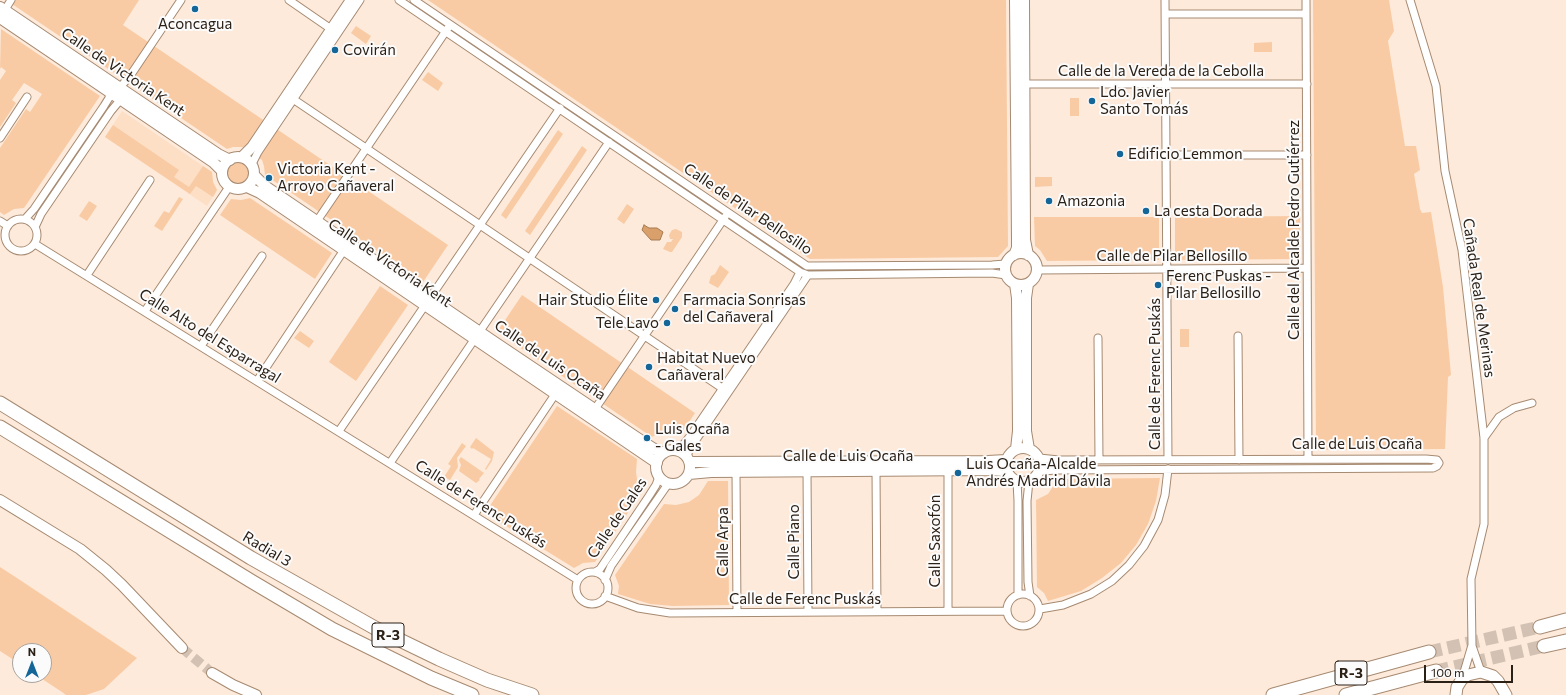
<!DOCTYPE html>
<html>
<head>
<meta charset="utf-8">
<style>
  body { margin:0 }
  #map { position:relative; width:1566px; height:695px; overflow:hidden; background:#fdeada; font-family:Commissioner,sans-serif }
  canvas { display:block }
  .north { position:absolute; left:12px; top:643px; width:40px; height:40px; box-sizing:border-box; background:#fbfbfb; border:1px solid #a8a39f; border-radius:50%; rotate:0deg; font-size:11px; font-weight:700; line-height:16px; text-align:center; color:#2b2016 }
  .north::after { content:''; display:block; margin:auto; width:14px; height:18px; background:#156698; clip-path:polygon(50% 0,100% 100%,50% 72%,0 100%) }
  .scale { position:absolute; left:1424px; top:665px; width:89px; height:18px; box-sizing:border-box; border:2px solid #2b2016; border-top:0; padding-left:5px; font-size:12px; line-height:14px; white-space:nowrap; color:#2b2016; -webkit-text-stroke:3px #fbfbfb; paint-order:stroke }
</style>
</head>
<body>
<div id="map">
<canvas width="1566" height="695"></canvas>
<div class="north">N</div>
<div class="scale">100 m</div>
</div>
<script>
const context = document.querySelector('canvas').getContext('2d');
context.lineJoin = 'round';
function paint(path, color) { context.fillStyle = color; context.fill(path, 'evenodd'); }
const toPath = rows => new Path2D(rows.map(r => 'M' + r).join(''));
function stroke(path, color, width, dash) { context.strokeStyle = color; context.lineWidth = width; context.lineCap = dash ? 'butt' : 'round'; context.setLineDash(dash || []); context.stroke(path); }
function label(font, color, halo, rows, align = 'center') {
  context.font = font + ' Commissioner,sans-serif'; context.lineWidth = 4; context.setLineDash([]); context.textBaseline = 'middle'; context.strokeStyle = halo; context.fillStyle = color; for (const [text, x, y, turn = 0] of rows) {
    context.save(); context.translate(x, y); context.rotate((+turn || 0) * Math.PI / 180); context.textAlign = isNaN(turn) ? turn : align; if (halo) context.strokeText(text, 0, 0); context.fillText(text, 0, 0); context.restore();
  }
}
paint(toPath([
  [122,111,212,172,213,182,217,190,207,206,105,137]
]), '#fddfc6');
paint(toPath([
  [6,0,139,0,123,25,448,245,423,282,265,175,264,166,262,160,242,147,233,147,227,149],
  [428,0,1006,0,1008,246,998,257,810,259],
  [1313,0,1389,0,1394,31,1388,41,1405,146,1416,146,1420,170,1414,174,1420,209,1422,213,1431,212,1443,287,1451,375,1448,377,1445,449,1316,450],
  [356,26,371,36,366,44,351,33],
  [1,29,100,96,24,208,14,209,4,215,0,212,0,148,26,109,30,112,42,94,24,83,12,100,16,103,0,127,0,80,6,71,1,67,0,69],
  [1272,42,1272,52,1254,52,1254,43],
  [428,72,443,83,438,91,422,80],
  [1070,98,1079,98,1079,116,1070,116],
  [113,125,179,170,174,177,189,187,203,166,212,172,213,182,217,190,213,197,196,186,190,194,105,137],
  [558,130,563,134,506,219,501,215],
  [582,146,587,150,530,235,525,231],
  '227 174a11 11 0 1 1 22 0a11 11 0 1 1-22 0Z',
  [1035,177,1052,177,1052,186,1035,187],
  [179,197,183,199,162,231,154,226,164,211,169,213],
  [250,198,332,253,315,279,220,215,231,199,241,200],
  [89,201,97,206,87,221,79,216],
  [627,204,634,209,624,224,617,219],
  [1300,216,1300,259,1175,260,1175,217],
  [1034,217,1159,217,1159,260,1047,261,1040,250,1035,246],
  [676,229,682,232,682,237,672,252,670,252,663,249,667,242,671,242,673,239,670,239,669,235,672,230],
  [720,265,729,272,718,288,709,283,711,276,715,274],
  [380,286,408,305,356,381,329,362],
  [522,295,695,413,683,431,663,431,652,437,497,332],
  [1180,329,1189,329,1189,347,1180,347],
  [300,331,314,341,309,348,294,338],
  [557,406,637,459,636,472,637,479,643,490,595,562,583,563,574,568,485,513],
  [476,438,494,452,492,461,486,470,485,469,491,459,473,448,472,449,470,447],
  [462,443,466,446,457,458,458,467,450,480,444,477,451,466,448,464],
  [461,457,484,473,479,479,480,480,476,483,459,471,461,465,459,460],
  [1160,478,1156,501,1148,524,1136,545,1121,563,1102,578,1081,591,1048,601,1044,593,1037,587,1036,500,1048,494,1058,479],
  [708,481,728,481,729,605,673,606,650,604,618,594,619,586,615,575,664,504,676,505,689,502,699,495],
  [0,567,17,578,137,658,104,689,86,695,66,695,62,692,36,675,44,675,44,651,20,651,20,664,0,651]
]), '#f9cba4');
const water = toPath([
  [644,225,649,228,657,228,663,232,660,240,651,240,642,230,644,225]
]);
paint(water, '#daa06b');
stroke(water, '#a67a52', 1);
stroke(toPath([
  [182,648,212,673]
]), '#d3c2b3', 10, [10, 5]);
stroke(toPath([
  [1429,652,1540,627],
  [1436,671,1544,646]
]), '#d3c2b3', 13, [13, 6]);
const street = toPath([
  [289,0,331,29],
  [399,0,800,272,808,275,992,273,1006,275],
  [414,0,807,266,992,265,1006,264],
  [1165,0,1168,460],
  [1306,0,1308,459],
  [1410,0,1436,86,1445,171,1462,250,1484,438,1484,524,1471,579,1472,645,1462,679],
  [3,13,11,0],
  [1165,14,1306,14],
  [1021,84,1307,84],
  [117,87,122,85,130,76,181,0],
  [293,99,722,388],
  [0,138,27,97],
  [1166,155,1307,155],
  [252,164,258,152,360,0],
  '5 235a16 16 0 1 1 32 0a16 16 0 1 1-32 0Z',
  [25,219,34,209,104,106,109,98,110,91],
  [0,221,8,226],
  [317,221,448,28],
  [35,227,41,214,111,111,121,99],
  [35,244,578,580],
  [1038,270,1307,268],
  [87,275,150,180],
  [145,311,229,187],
  [1238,336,1239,460],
  [1098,338,1099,460],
  [201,346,262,256],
  [257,381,344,250],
  [595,409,725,217],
  [339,431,560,108],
  [1484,438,1499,417,1514,408,1532,403],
  [677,451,683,445,691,435,794,284,800,272],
  [687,457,689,450,808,275],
  [1039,458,1059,460,1426,459,1437,460,1439,463,1437,466,1433,468,1059,470,1039,471],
  [390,463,609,142],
  [948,470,948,611],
  [807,471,808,612],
  [876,471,877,612],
  [736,472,737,612],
  [1017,481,1018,501,1018,595],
  [1029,481,1027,501,1028,582,1030,596],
  [474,515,556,393],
  [595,572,600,569,649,496,656,485,659,477],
  '576 588a16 16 0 1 1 32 0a16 16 0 1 1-32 0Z',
  [605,580,611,566,668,484],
  '1007 610a16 16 0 1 1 32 0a16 16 0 1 1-32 0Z',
  [605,596,638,608,670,613,1007,611],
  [1040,609,1063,605,1091,594,1112,581,1129,565,1144,546,1158,520,1165,495,1168,469],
  [1472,646,1481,672]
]);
const secondary = toPath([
  [1024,0,1025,240,1028,255],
  [0,7,218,154,230,160],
  [0,18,213,162,222,171],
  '222 173a16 16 0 1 1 32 0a16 16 0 1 1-32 0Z',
  [242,157,252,147,351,0],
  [255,176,265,186,493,341,645,443,656,450,664,453],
  [247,187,260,193,657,463],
  '1005 269a16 16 0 1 1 32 0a16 16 0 1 1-32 0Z',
  [1014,255,1017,248,1017,240,1015,0],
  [1015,284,1017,298,1018,431,1016,449],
  [1028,284,1026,298,1026,431,1029,449],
  '1006 465a17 17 0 1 1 34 0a17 17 0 1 1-34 0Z',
  '656 467a17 17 0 1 1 34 0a17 17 0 1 1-34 0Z',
  [690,462,988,461,1006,460],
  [689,474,711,472,988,470,1007,471],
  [0,500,80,549,106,570,122,585,182,648],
  [212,673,233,685,256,695]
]);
const primary = toPath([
  [1456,695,1457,687,1462,679,1468,675,1481,672,1493,676,1498,681,1506,695]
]);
const highway = toPath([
  [0,403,251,558,375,628,439,659,487,680,532,695],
  [0,427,251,581,332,629,431,678,472,695],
  [1540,627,1566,620],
  [1544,646,1566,641],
  [1273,695,1429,652],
  [1346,695,1436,671]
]);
stroke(street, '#a68a72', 9);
stroke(secondary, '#a68a72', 12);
stroke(primary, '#a68a72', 13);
stroke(highway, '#a68a72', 15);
stroke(street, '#fff', 7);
stroke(secondary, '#fff', 10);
stroke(primary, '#fff', 11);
stroke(highway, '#fff', 13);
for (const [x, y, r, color] of [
  [195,9,4,"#156698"],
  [335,50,4,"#156698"],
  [1092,101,4,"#156698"],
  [1120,154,4,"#156698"],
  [269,178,4,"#156698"],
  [1049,201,4,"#156698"],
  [1146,211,4,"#156698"],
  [1158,285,4,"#156698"],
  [656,300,4,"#156698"],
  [675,309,4,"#156698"],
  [667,323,4,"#156698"],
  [649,367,4,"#156698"],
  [647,438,4,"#156698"],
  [958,473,4,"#156698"]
]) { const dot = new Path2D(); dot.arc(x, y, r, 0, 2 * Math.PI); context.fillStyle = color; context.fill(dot); stroke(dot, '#fbfbfb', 1.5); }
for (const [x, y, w] of [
  [388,635,32],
  [1351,673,32]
]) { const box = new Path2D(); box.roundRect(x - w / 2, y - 12, w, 24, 3); context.fillStyle = '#fbfbfb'; context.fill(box); stroke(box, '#2b2016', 1); }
label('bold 14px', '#2b2016', null, [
  ["R-3",388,635],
  ["R-3",1351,673]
]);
label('15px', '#2b2016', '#fbfbfb', [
  ["Aconcagua",195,24,"center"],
  ["Covirán",343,50],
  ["Ldo. Javier",1100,92],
  ["Santo Tomás",1100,109],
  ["Edificio Lemmon",1128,154],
  ["Victoria Kent -",277,169],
  ["Arroyo Cañaveral",277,186],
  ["Amazonia",1057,201],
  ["La cesta Dorada",1154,211],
  ["Ferenc Puskas -",1166,276],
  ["Pilar Bellosillo",1166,293],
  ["Hair Studio Élite",648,300,"right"],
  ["Farmacia Sonrisas",683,300],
  ["del Cañaveral",683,317],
  ["Tele Lavo",659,323,"right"],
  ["Habitat Nuevo",657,358],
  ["Cañaveral",657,375],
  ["Luis Ocaña",655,429],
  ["- Gales",655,446],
  ["Luis Ocaña-Alcalde",966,464],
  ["Andrés Madrid Dávila",966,481]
], 'left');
label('15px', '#2b2016', '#fbfbfb', [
  ["Calle de la Vereda de la Cebolla",1161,71],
  ["Calle de Victoria Kent",123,72,34],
  ["Calle de Pilar Bellosillo",748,209,34],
  ["Calle del Alcalde Pedro Gutiérrez",1294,230,-90],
  ["Calle de Pilar Bellosillo",1172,256],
  ["Calle de Victoria Kent",390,263,34],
  ["Cañada Real de Merinas",1479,298,82],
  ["Calle Alto del Esparragal",210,336,32],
  ["Calle de Luis Ocaña",550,360,34],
  ["Calle de Ferenc Puskás",1155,374,-90],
  ["Calle de Luis Ocaña",1357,444],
  ["Calle de Luis Ocaña",848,456],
  ["Calle de Ferenc Puskás",481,504,32],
  ["Calle de Gales",617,518,-56],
  ["Calle Saxofón",935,541,-90],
  ["Calle Arpa",723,542,-90],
  ["Calle Piano",794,542,-90],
  ["Radial 3",267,549,31],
  ["Calle de Ferenc Puskás",805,599]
]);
</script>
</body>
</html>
